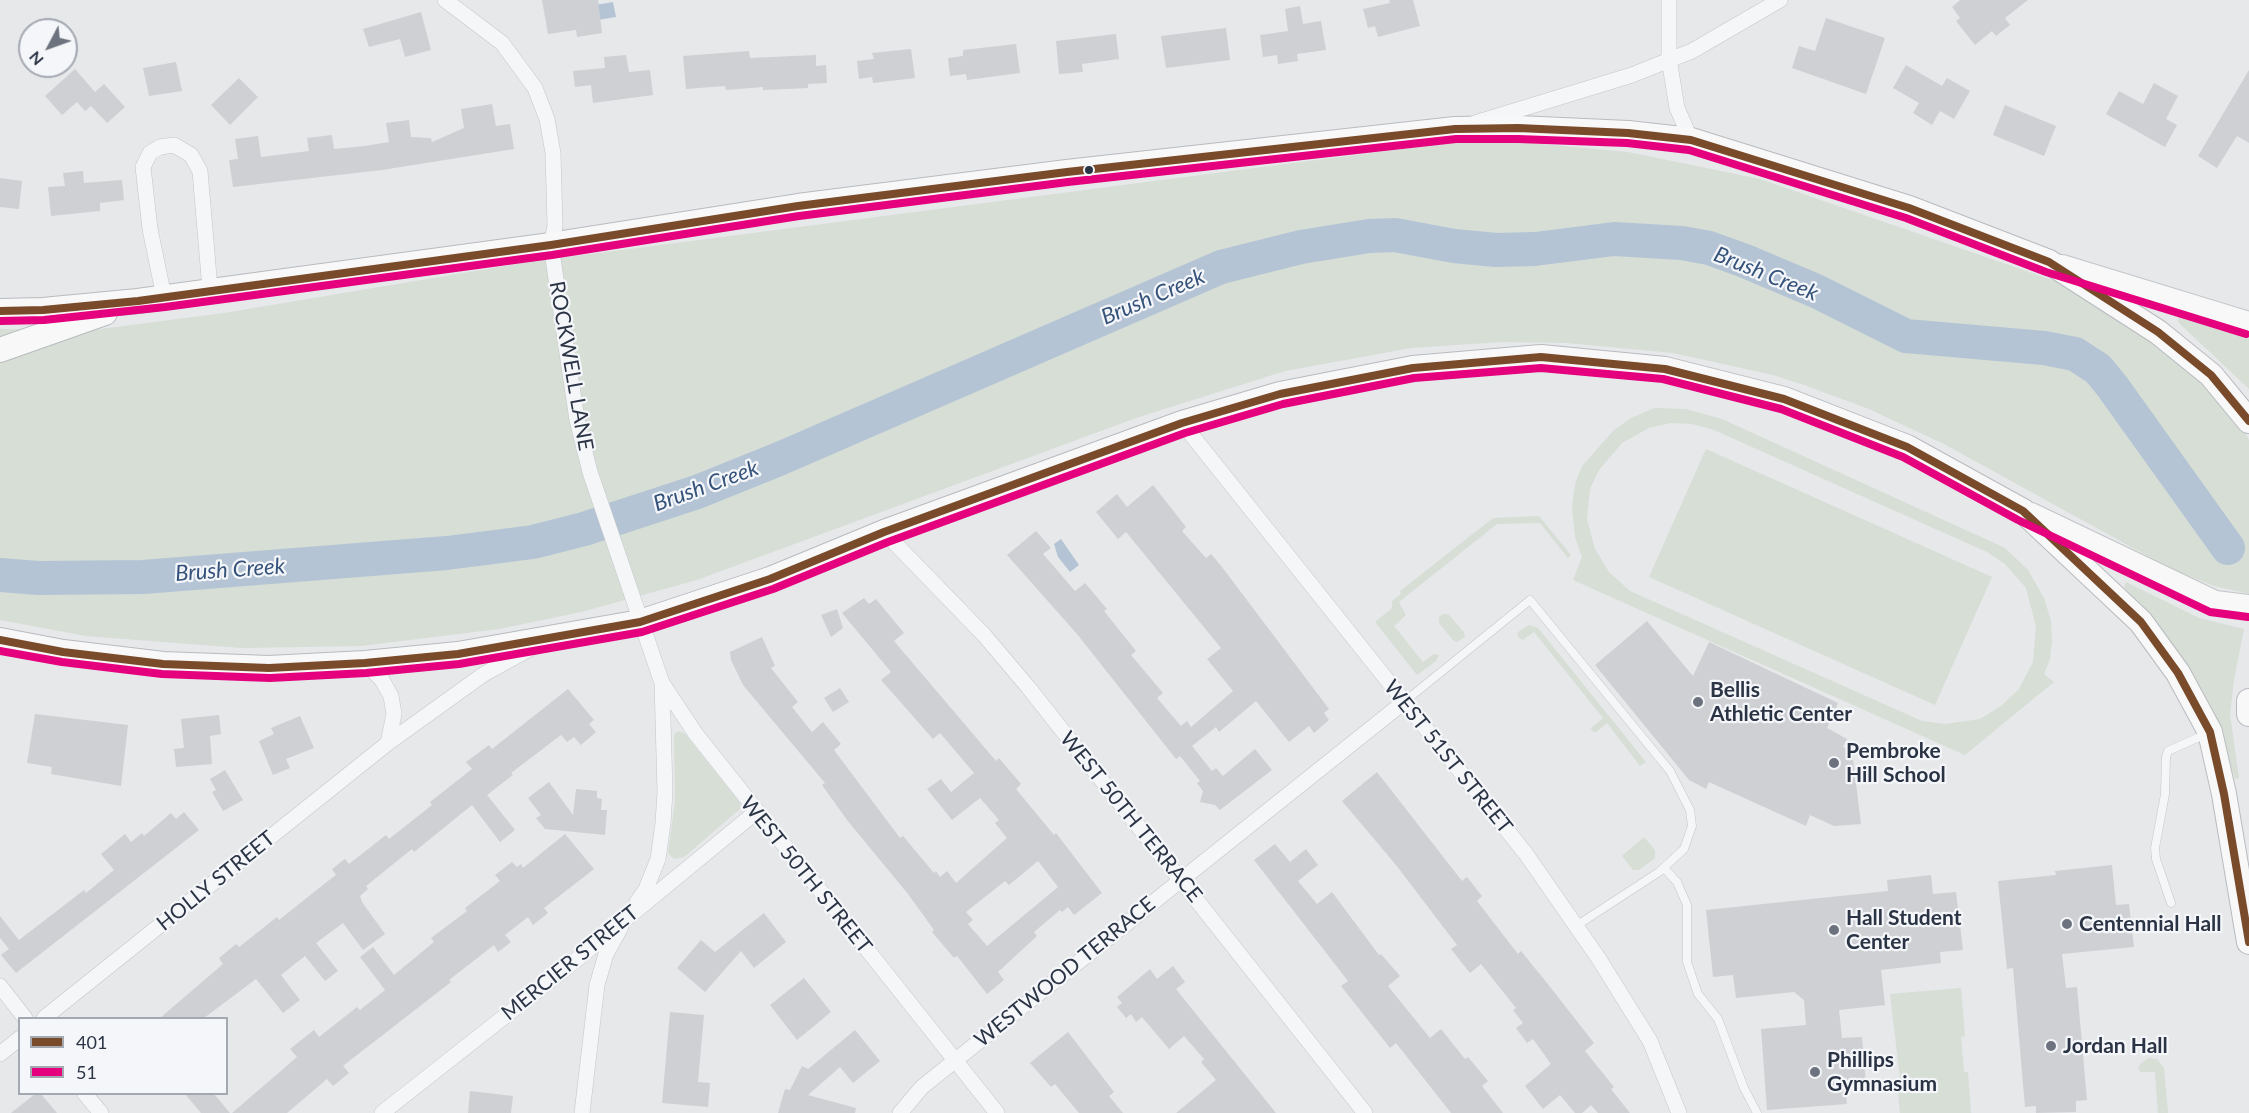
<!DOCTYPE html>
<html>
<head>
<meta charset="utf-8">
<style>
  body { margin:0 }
  #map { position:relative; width:2249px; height:1113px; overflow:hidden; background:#e6e8ea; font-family:Lato,sans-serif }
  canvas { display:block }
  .legend { position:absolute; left:18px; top:1017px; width:210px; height:78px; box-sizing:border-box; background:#f4f6f9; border:2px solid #a4a8b1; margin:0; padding:8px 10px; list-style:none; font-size:18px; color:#2b3445 }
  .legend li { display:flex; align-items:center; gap:12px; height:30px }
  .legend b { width:30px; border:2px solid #a4a8b1 }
  .north { position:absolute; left:18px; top:18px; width:60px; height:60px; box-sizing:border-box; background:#f4f6f9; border:2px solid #a4a8b1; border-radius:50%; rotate:229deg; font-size:16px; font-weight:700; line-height:24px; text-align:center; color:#2b3445 }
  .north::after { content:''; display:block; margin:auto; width:21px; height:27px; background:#6c737f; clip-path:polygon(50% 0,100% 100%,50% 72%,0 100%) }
</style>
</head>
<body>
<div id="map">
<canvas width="2249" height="1113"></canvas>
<ul class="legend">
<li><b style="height:8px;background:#7a4b2a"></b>401</li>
<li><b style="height:8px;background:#e5007d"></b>51</li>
</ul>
<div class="north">N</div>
</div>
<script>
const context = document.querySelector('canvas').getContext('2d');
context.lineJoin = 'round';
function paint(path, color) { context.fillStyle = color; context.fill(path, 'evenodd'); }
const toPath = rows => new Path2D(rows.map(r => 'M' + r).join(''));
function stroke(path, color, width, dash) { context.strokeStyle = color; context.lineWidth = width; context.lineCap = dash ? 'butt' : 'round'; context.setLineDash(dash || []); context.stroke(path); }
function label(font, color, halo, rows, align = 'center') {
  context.font = font + ' Lato,sans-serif'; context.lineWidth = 4.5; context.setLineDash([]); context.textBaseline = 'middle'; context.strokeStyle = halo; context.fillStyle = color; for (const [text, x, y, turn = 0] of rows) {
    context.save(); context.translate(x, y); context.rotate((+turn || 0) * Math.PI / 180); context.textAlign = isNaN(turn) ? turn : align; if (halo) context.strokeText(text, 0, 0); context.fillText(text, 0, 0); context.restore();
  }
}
paint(toPath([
  [1522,142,1628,152,1760,179,2058,282,2131,324,2216,393,2242,427,2249,440,2249,594,2214,586,2171,569,1944,444,1869,409,1807,386,1773,375,1673,353,1567,343,1502,342,1411,348,1285,371,1136,418,697,580,581,612,499,629,361,646,242,648,86,636,0,620,0,329,93,330,224,313,529,262,1448,143],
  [2186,314,2249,336,2249,389,2178,322,2179,317],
  [1655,408,1686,409,1722,419,2005,548,2028,570,2044,598,2051,621,2052,640,2050,659,2044,674,2054,682,1965,755,1573,580,1582,557,1575,537,1572,508,1575,484,1582,466,1613,431,1631,418],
  [1670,423,1692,424,1714,430,1987,552,2005,564,2026,588,2036,626,2033,662,2019,689,2001,706,1980,719,1945,724,1922,721,1630,591,1609,572,1595,549,1587,519,1590,489,1599,470,1622,443,1649,428],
  [1706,449,1992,577,1935,705,1649,577],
  [1539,516,1571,555,1568,558,1540,523,1497,524,1399,602,1406,615,1394,626,1423,662,1434,654,1439,655,1436,661,1417,675,1375,622,1392,608,1392,601,1401,594,1400,591,1493,518],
  [2126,582,2199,618,2244,629,2234,680,2230,715,2239,778,2235,779,2219,729,2188,667,2158,624,2124,587],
  [1443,614,1448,614,1464,632,1465,637,1457,642,1453,640,1439,623,1439,617],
  [1529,625,1538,628,1646,762,1640,766,1607,723,1596,732,1592,731,1591,728,1603,718,1534,632,1523,640,1518,637,1518,632],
  [679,731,685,734,741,804,740,809,684,857,674,859,668,853,675,801,674,734],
  [1644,837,1655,850,1655,858,1639,870,1633,870,1622,856],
  [1961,988,1965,1036,1961,1037,1964,1072,1968,1072,1971,1113,1900,1113,1897,1078,1900,1078,1890,994],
  [2148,1058,2157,1059,2164,1068,2168,1113,2158,1113,2155,1072,2141,1072,2138,1069,2140,1064]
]), '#d6ded6');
paint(toPath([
  [613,2,616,17,586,22,583,7],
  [1061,539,1079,565,1070,572,1058,557,1054,544]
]), '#b4c4d5');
stroke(toPath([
  [0,575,38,578,143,577,447,553,533,542,584,529,697,492,779,459,1221,267,1301,247,1369,236,1395,235,1454,246,1496,250,1535,249,1614,239,1682,243,1709,248,1745,261,1816,291,1906,336,2044,348,2075,354,2098,369,2112,386,2228,548]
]), '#b4c4d5', 34);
paint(toPath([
  [542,0,598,0,602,33,577,37,576,30,548,34],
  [1389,0,1413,0,1420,26,1378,37,1375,26,1368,28,1363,9,1390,3],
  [1960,0,2028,0,2005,18,2010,25,1996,36,1992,31,1975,45,1956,21,1960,18,1952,7],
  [1300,6,1303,24,1321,21,1326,50,1297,54,1298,61,1278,64,1277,55,1263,57,1260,35,1288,31,1285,9],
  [421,12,431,50,405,57,400,39,369,47,363,29],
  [1826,18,1885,38,1866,94,1792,68,1799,46,1815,51],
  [1226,28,1230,60,1166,68,1161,36],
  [1116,34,1119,59,1082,64,1083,72,1059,74,1056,41],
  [1016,44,1020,73,967,80,966,74,950,76,948,58,963,56,963,50],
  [911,49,915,78,873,83,872,77,859,79,857,61,874,59,872,53],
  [749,51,750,58,816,55,816,66,826,65,827,83,808,84,808,88,763,90,763,87,726,90,725,86,686,89,683,56],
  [626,55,629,72,650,70,653,95,593,103,591,85,575,87,573,71,605,68,604,57],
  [176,62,182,91,149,96,143,68],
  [1906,65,1942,86,1947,78,1970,91,1954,119,1940,111,1932,125,1913,113,1919,103,1893,88],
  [75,69,95,92,104,84,125,107,107,123,91,106,85,111,77,102,62,115,45,96],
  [2249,70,2249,143,2237,136,2217,168,2198,156],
  [239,78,258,97,230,125,211,105],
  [2154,83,2178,96,2166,119,2177,125,2165,147,2106,114,2119,91,2143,104],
  [492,104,496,126,510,124,514,149,382,170,233,187,229,160,238,159,235,139,258,136,261,157,309,151,307,138,332,135,334,149,365,146,389,142,386,123,409,120,411,137,431,138,432,142,464,128,461,109],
  [2005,105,2056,126,2044,156,1993,135],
  [83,171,84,183,122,180,124,200,100,203,100,211,51,216,48,187,65,186,63,173],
  [0,178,22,181,19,209,0,207],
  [1153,485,1186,527,1182,531,1206,558,1211,554,1222,567,1329,709,1324,713,1329,720,1314,733,1309,726,1289,742,1256,701,1219,732,1216,727,1192,746,1212,771,1216,768,1223,776,1255,749,1272,770,1220,810,1215,805,1200,802,1203,791,1197,783,1200,781,1180,756,1176,759,1077,634,1007,555,1036,531,1051,548,1043,554,1075,591,1085,583,1107,609,1104,611,1136,651,1131,655,1163,693,1157,698,1181,726,1187,721,1191,727,1233,691,1207,659,1221,648,1126,532,1118,539,1096,512,1117,494,1127,507],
  [864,598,869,604,876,599,904,633,894,641,996,761,999,758,1021,784,1016,789,1054,835,1056,833,1102,893,1074,915,1068,907,1062,912,1060,910,1034,932,1037,936,998,972,1004,980,987,994,957,956,954,958,932,932,934,930,908,894,847,820,822,785,825,783,743,685,731,660,730,652,762,637,775,666,771,668,798,702,792,707,812,732,823,722,841,744,834,750,900,838,903,836,934,873,936,871,940,877,947,871,956,883,1007,838,995,823,999,820,980,798,952,820,927,789,941,779,951,792,974,773,940,733,933,739,881,680,891,672,842,613],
  [1038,861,1058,887,987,946,968,924,973,920,966,912,1005,881,1009,885],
  [837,609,843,628,831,637,821,615],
  [1647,621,1693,676,1709,642,1838,703,1827,728,1847,739,1843,747,1852,751,1861,824,1834,826,1810,815,1806,826,1709,782,1706,789,1689,780,1595,665],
  [840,688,849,702,833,712,824,698],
  [568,689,594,720,589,724,596,732,581,745,574,737,567,742,561,735,511,773,513,775,487,795,515,830,500,842,472,805,414,852,412,849,366,886,368,889,360,896,362,902,385,934,363,950,343,923,316,943,338,971,325,981,305,956,281,975,300,1000,283,1013,256,979,204,1018,160,1018,223,964,219,958,236,944,239,947,277,917,279,920,328,881,336,875,332,869,345,859,349,864,386,835,389,839,432,805,430,802,472,769,466,762,489,745,492,749],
  [35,714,128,725,121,786,51,774,52,767,27,763],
  [219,715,221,734,210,736,212,764,176,767,174,749,184,748,181,719],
  [300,716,314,748,286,759,290,768,273,775,259,741,274,734,271,728],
  [225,770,243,800,223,811,212,792,216,790,210,779],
  [1377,772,1462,881,1467,877,1482,896,1477,901,1518,954,1521,951,1547,983,1594,1043,1585,1051,1614,1087,1611,1089,1630,1113,1598,1113,1591,1105,1582,1113,1575,1113,1560,1095,1543,1109,1525,1086,1551,1064,1533,1039,1527,1043,1516,1028,1523,1023,1513,1010,1516,1008,1481,964,1470,973,1451,949,1457,945,1396,865,1342,801],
  [549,782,573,815,576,789,597,791,597,798,602,799,601,810,607,810,605,835,545,829,536,818,541,815,528,798],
  [184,812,199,830,16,973,1,955,9,949,0,938,0,916,19,940,84,890,86,893,114,870,101,854,125,834,131,842,142,833,144,836,171,813,176,819],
  [565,834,594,869,544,908,548,913,533,925,528,917,505,935,511,942,498,952,494,945,449,980,451,982,348,1062,343,1066,349,1073,333,1086,327,1079,287,1113,232,1113,297,1057,290,1049,314,1030,319,1037,357,1007,360,1010,385,990,360,957,373,947,394,975,434,942,431,938,467,911,465,908,500,881,495,875,512,862,517,867,521,864,523,868],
  [1275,844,1290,862,1306,849,1318,865,1298,881,1317,904,1332,892,1379,955,1381,954,1400,976,1388,986,1430,1038,1441,1029,1465,1059,1468,1057,1488,1081,1482,1086,1503,1113,1451,1113,1396,1043,1390,1048,1341,986,1348,981,1254,860],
  [2112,865,2116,905,2129,904,2134,947,2062,954,2066,988,2077,987,2087,1100,2076,1101,2076,1112,2036,1113,2036,1106,2025,1107,2013,968,2007,969,1998,881,2056,875,2055,871],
  [1931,875,1933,894,1956,892,1963,950,1940,952,1941,963,1881,970,1885,1005,1839,1010,1842,1038,1862,1037,1866,1084,1845,1086,1847,1104,1767,1110,1761,1029,1806,1025,1804,1000,1794,992,1736,998,1733,975,1713,977,1706,910,1888,891,1887,880],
  [764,913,786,942,754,968,741,951,705,992,677,968,701,940,715,952],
  [1173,966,1185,982,1176,989,1276,1113,1176,1113,1216,1080,1201,1062,1204,1059,1184,1036,1169,1049,1142,1017,1136,1022,1131,1014,1126,1018,1117,1007,1122,1003,1117,997,1150,969,1157,979],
  [804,978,831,1012,797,1040,770,1005],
  [670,1012,704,1015,698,1082,710,1083,708,1107,662,1103],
  [855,1030,880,1061,853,1083,840,1067,808,1095,856,1108,855,1113,778,1113,785,1089,790,1090,802,1066,808,1069],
  [1068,1032,1114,1092,1109,1096,1123,1113,1079,1113,1055,1084,1051,1087,1030,1063],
  [470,1091,513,1096,511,1113,468,1113],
  [35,1094,41,1094,57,1113,11,1113],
  [185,1094,214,1094,230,1113,201,1113]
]), '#ced0d3');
const service = toPath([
  [1404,702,1530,600,1670,771,1690,810,1692,826,1684,849,1659,872,1576,926],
  [1664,868,1677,882,1687,905,1687,962,1698,994,1718,1019,1744,1088,1757,1113],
  [2171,903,2156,859,2155,848,2165,794,2166,757,2168,751,2206,734]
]);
const minor = toPath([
  [445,0,502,43,535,88,547,119,553,153,555,226,551,245,577,420,590,472,662,683,695,733,997,1113],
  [1669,0,1669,59,1677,108,1691,140],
  [1475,123,1632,75,1692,51,1780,0],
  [164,297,150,229,143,167,150,153,160,147,174,145,191,155,200,171,210,289],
  [1182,423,1526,854,1599,959,1650,1041,1679,1113],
  [884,532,984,635,1028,687,1365,1113],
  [365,663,382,680,391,696,394,714,388,743],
  [637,902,646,889,658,859,663,823,665,792,662,683],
  [0,986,25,1018],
  [44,1018,388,743,484,674,535,646],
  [0,1054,20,1038],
  [85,1094,101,1113],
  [382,1113,570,965,756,812],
  [582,1113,597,985,606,954,621,927],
  [900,1113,922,1087,1404,702]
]);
const primary = toPath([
  [2062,267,2249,324],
  [2031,515,2215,603,2249,607]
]);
const trunk = toPath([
  [0,311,43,310,138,301,551,245,798,206,1067,172,1455,129,1518,128,1628,133,1691,140,1909,208,2049,262,2158,332,2211,375,2249,421],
  [0,350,105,313],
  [0,640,63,652,163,664,269,668,365,663,458,654,640,622,770,579,884,532,1182,423,1280,394,1413,368,1541,357,1665,369,1784,399,1907,447,2023,511,2141,622,2178,673,2210,732,2224,794,2249,942],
  [2249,701,2249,714]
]);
stroke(service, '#c4c6c8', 9);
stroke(minor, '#c4c6c8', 16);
stroke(primary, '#c2c5c8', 26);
stroke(trunk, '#b8bbbf', 26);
stroke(service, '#f5f6f7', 8);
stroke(minor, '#f5f6f7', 15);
stroke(primary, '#f8f8f8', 24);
stroke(trunk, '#f8f8f8', 24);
stroke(toPath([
  [0,311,43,310,138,301,551,245,798,206,1067,172,1455,129,1518,128,1628,133,1691,140,1909,208,2049,262,2158,332,2211,375,2249,421],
  [0,640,63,652,163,664,269,668,365,663,458,654,640,622,770,579,884,532,1182,423,1280,394,1413,368,1541,357,1665,369,1784,399,1907,447,2023,511,2141,622,2178,673,2210,732,2224,794,2249,942]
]), '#7a4b2a', 8);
stroke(toPath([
  [0,321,44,320,165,307,552,255,799,216,1068,182,1456,139,1518,139,1627,143,1689,150,1906,218,2046,272,2246,334],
  [0,651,62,662,162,674,270,678,366,673,459,664,642,632,773,589,888,542,1185,433,1283,404,1414,378,1541,368,1663,379,1781,409,1903,457,2018,520,2210,612,2248,617]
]), '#e5007d', 8);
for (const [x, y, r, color] of [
  [1089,170,5,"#2b3445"],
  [1698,702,6,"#6c737f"],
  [1834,763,6,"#6c737f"],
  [2067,924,6,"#6c737f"],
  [1834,930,6,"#6c737f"],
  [2051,1046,6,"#6c737f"],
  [1815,1072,6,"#6c737f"]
]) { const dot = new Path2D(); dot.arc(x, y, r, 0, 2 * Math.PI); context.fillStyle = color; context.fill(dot); stroke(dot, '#f4f6f9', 2); }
label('21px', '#2b3445', '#f4f6f9', [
  ["ROCKWELL LANE",571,366,80],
  ["WEST 51ST STREET",1448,757,51],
  ["WEST 50TH TERRACE",1131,817,51],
  ["WEST 50TH STREET",806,875,51],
  ["HOLLY STREET",216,881,-39],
  ["MERCIER STREET",570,963,-39],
  ["WESTWOOD TERRACE",1065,972,-39]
]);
label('bold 21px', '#2b3445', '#f4f6f9', [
  ["Bellis",1710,690],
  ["Athletic Center",1710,714],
  ["Pembroke",1846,751],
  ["Hill School",1846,775],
  ["Hall Student",1846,918],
  ["Center",1846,942],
  ["Centennial Hall",2079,924],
  ["Jordan Hall",2063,1046],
  ["Phillips",1827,1060],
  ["Gymnasium",1827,1084]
], 'left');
label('italic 22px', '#34527a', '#f4f6f9', [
  ["Brush Creek",1766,274,22],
  ["Brush Creek",1153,297,-23],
  ["Brush Creek",706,486,-20],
  ["Brush Creek",230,570,-4]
]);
</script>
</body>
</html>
